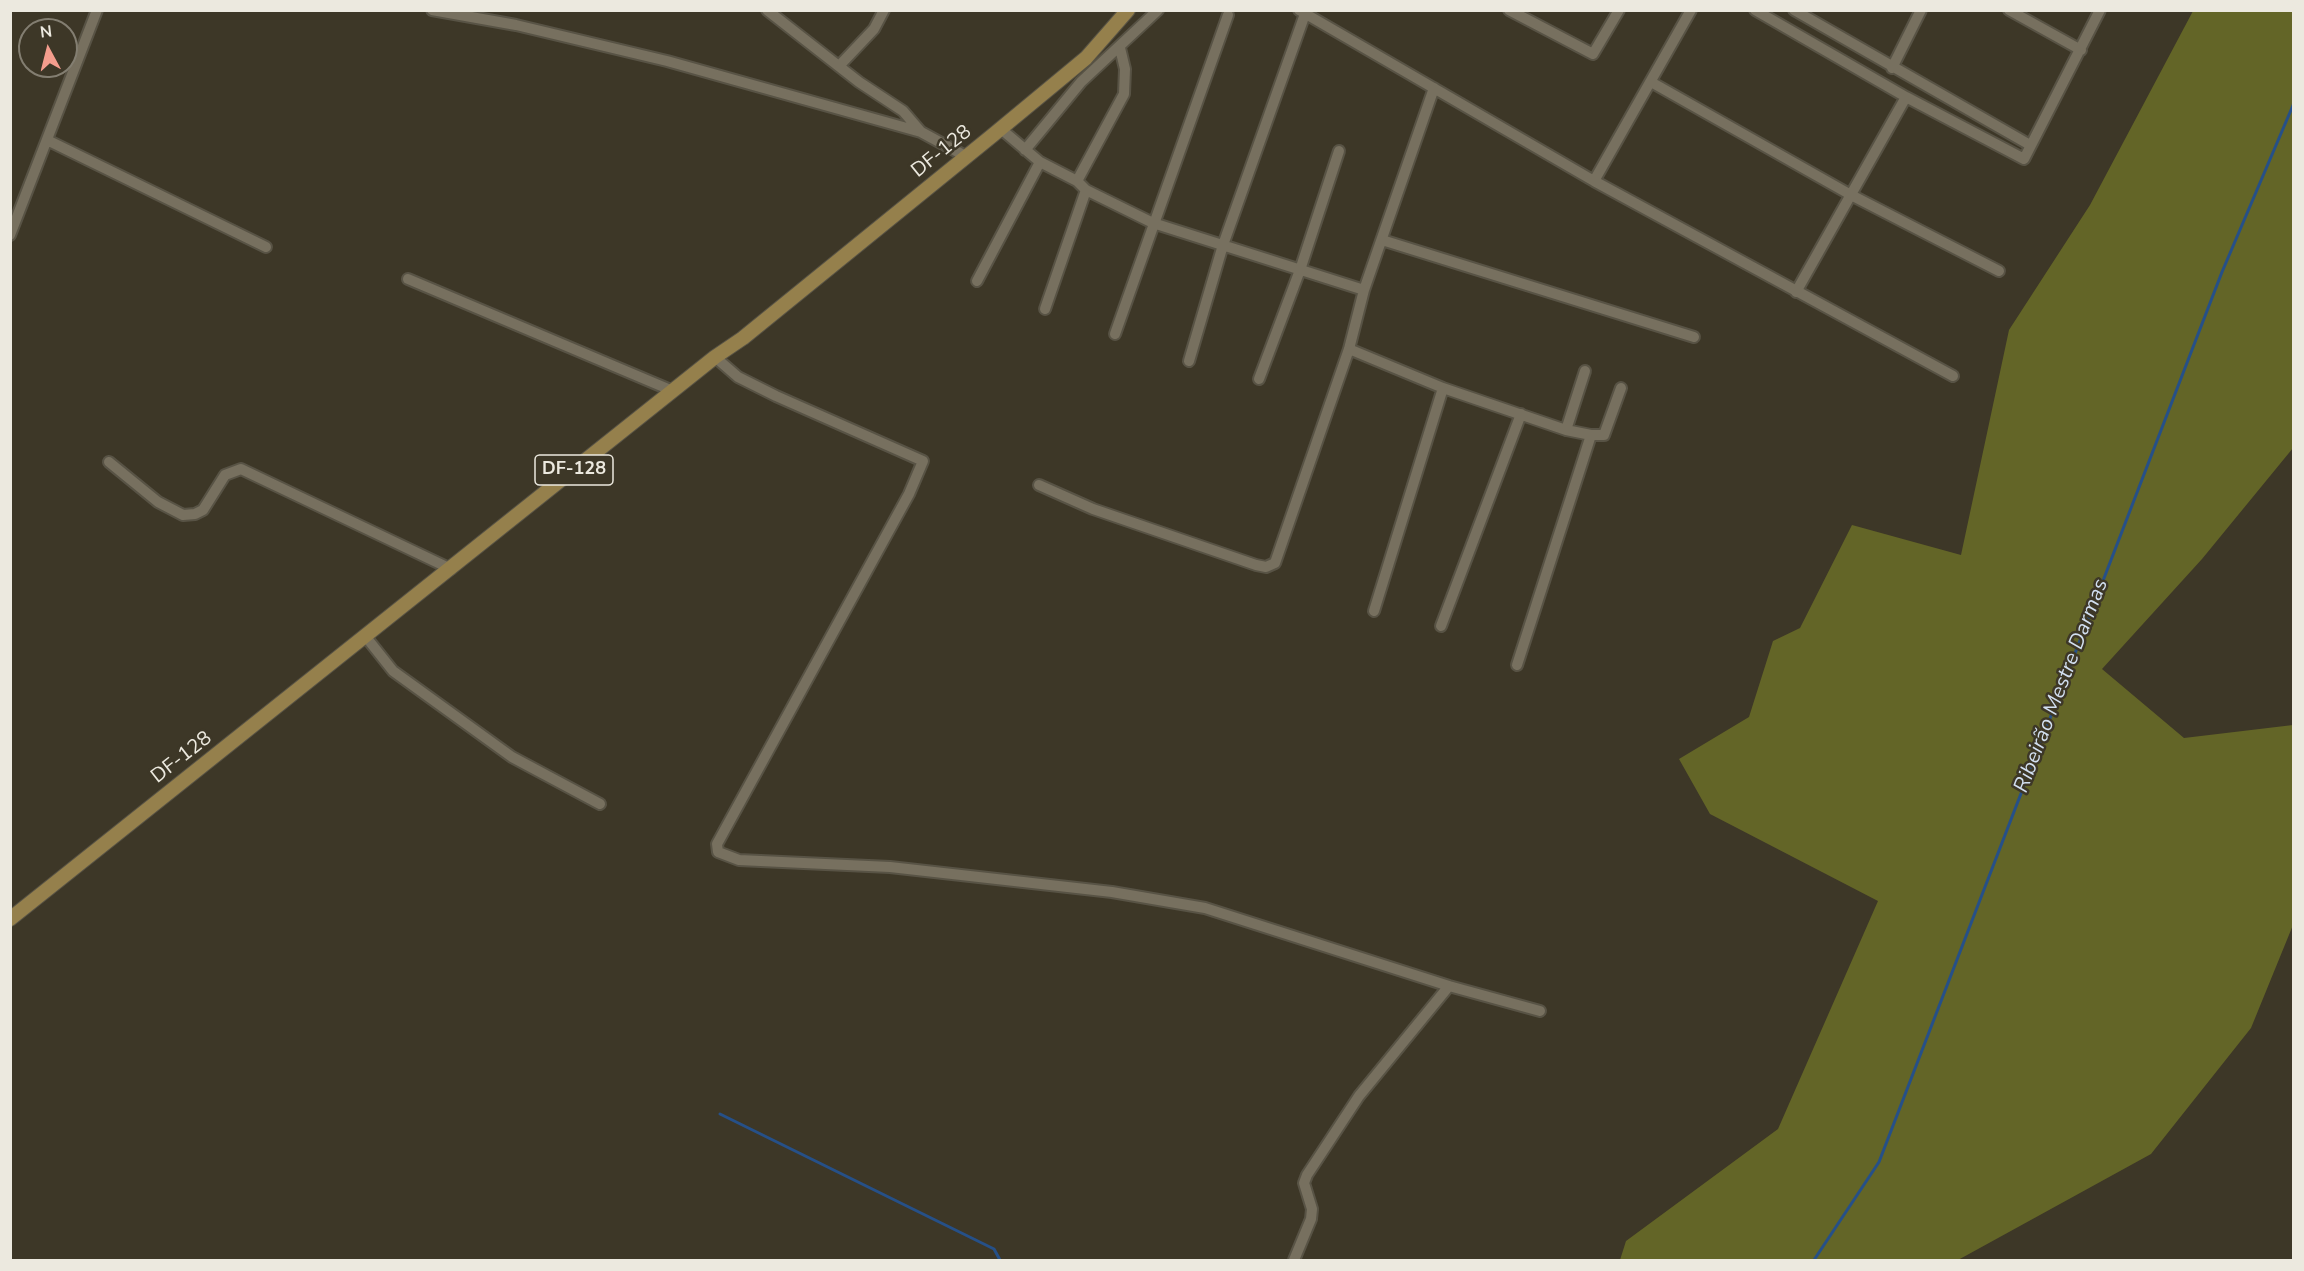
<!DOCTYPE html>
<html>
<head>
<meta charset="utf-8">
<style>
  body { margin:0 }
  #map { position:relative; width:2304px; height:1271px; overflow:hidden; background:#3d3727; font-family:"Nunito Sans",sans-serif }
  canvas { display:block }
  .frame { position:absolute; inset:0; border:12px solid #ece9df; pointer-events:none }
  .north { position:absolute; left:18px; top:18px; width:60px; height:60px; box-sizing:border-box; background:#3d3727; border:2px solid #837e71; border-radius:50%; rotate:353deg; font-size:16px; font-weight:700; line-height:24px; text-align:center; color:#ece9df }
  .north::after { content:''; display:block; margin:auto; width:21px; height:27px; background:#f49d8d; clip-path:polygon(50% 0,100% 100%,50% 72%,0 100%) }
</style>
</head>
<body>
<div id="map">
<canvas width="2304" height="1271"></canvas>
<div class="frame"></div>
<div class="north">N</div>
</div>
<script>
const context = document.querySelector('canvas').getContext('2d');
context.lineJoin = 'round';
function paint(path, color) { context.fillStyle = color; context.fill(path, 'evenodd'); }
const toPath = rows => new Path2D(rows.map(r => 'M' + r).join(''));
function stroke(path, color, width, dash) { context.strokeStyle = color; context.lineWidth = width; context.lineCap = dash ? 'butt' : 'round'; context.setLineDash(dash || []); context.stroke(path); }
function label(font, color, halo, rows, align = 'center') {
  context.font = font + ' "Nunito Sans",sans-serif'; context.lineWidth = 5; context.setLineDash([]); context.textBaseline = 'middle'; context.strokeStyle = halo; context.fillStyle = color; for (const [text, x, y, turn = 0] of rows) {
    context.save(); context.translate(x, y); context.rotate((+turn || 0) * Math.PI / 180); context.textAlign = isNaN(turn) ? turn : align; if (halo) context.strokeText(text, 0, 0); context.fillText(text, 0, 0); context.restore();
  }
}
paint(toPath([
  [2193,11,2293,11,2293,448,2202,559,2102,669,2184,738,2293,725,2293,925,2251,1028,2151,1154,1958,1260,1620,1260,1626,1241,1778,1129,1878,901,1710,814,1679,759,1749,717,1773,641,1800,628,1852,525,1961,555,2009,330,2090,205]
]), '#636527');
stroke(toPath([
  [720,1114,994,1249,1000,1260],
  [1814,1260,1879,1162,2222,272,2294,103]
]), '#265088', 3);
const minor = toPath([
  [432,10,516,25,667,61,921,132,967,157],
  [767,10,859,82,903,111,921,132],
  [1299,10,1594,181,1953,376],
  [1509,10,1593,54,1619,10],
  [1755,10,1906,97,2024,159,2100,10],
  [1794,10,2030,145],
  [2009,10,2081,50],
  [839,66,874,29,884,10],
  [1892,68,1921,10],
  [1651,82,1851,195,1999,271],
  [1001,129,1040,162,1077,181,1086,190,1153,223,1364,290],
  [47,140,266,247],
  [1025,150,1081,82,1158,10],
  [1077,181,1124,94,1125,69,1120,48],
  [1594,181,1691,10],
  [10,235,97,10],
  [1382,240,1694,337],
  [408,279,673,391],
  [977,281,1040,162],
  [1796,292,1906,97],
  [1045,309,1086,190],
  [1115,334,1228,15],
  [1349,349,1443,388,1566,430,1591,435,1604,435,1621,388],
  [715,357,738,377,776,396,923,461,909,494,717,844,718,852,739,860,890,867,1112,892,1205,908,1449,986,1540,1011],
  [1189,361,1223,245,1305,14],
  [1259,379,1300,270,1339,151],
  [1566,430,1585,371],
  [109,462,158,502,183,515,195,514,203,510,225,475,241,469,451,569],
  [1039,485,1093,509,1256,565,1266,567,1275,563,1349,349,1364,290,1434,88],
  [1374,611,1443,388],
  [1441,626,1521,414],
  [366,637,393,671,512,757,600,804],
  [1517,665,1591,435],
  [1294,1260,1311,1219,1312,1209,1304,1183,1307,1175,1359,1096,1449,986]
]);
const major = toPath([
  [10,919,715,357,743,338,993,135,1086,58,1128,10]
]);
stroke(minor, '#585345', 14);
stroke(major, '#585345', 16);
stroke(minor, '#77705f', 10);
stroke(major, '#95804c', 14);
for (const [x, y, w] of [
  [574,470,78]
]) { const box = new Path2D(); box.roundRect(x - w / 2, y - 15, w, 30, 4.5); context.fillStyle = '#3d3727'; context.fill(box); stroke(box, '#ece9df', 1.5); }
label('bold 18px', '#ece9df', null, [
  ["DF-128",574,470]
]);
label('20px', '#ece9df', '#3d3727', [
  ["DF-128",942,152,-39],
  ["DF-128",182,758,-38]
]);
label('italic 21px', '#d2dff0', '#3d3727', [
  ["Ribeirão Mestre Darmas",2062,686,-69]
]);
</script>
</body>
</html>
